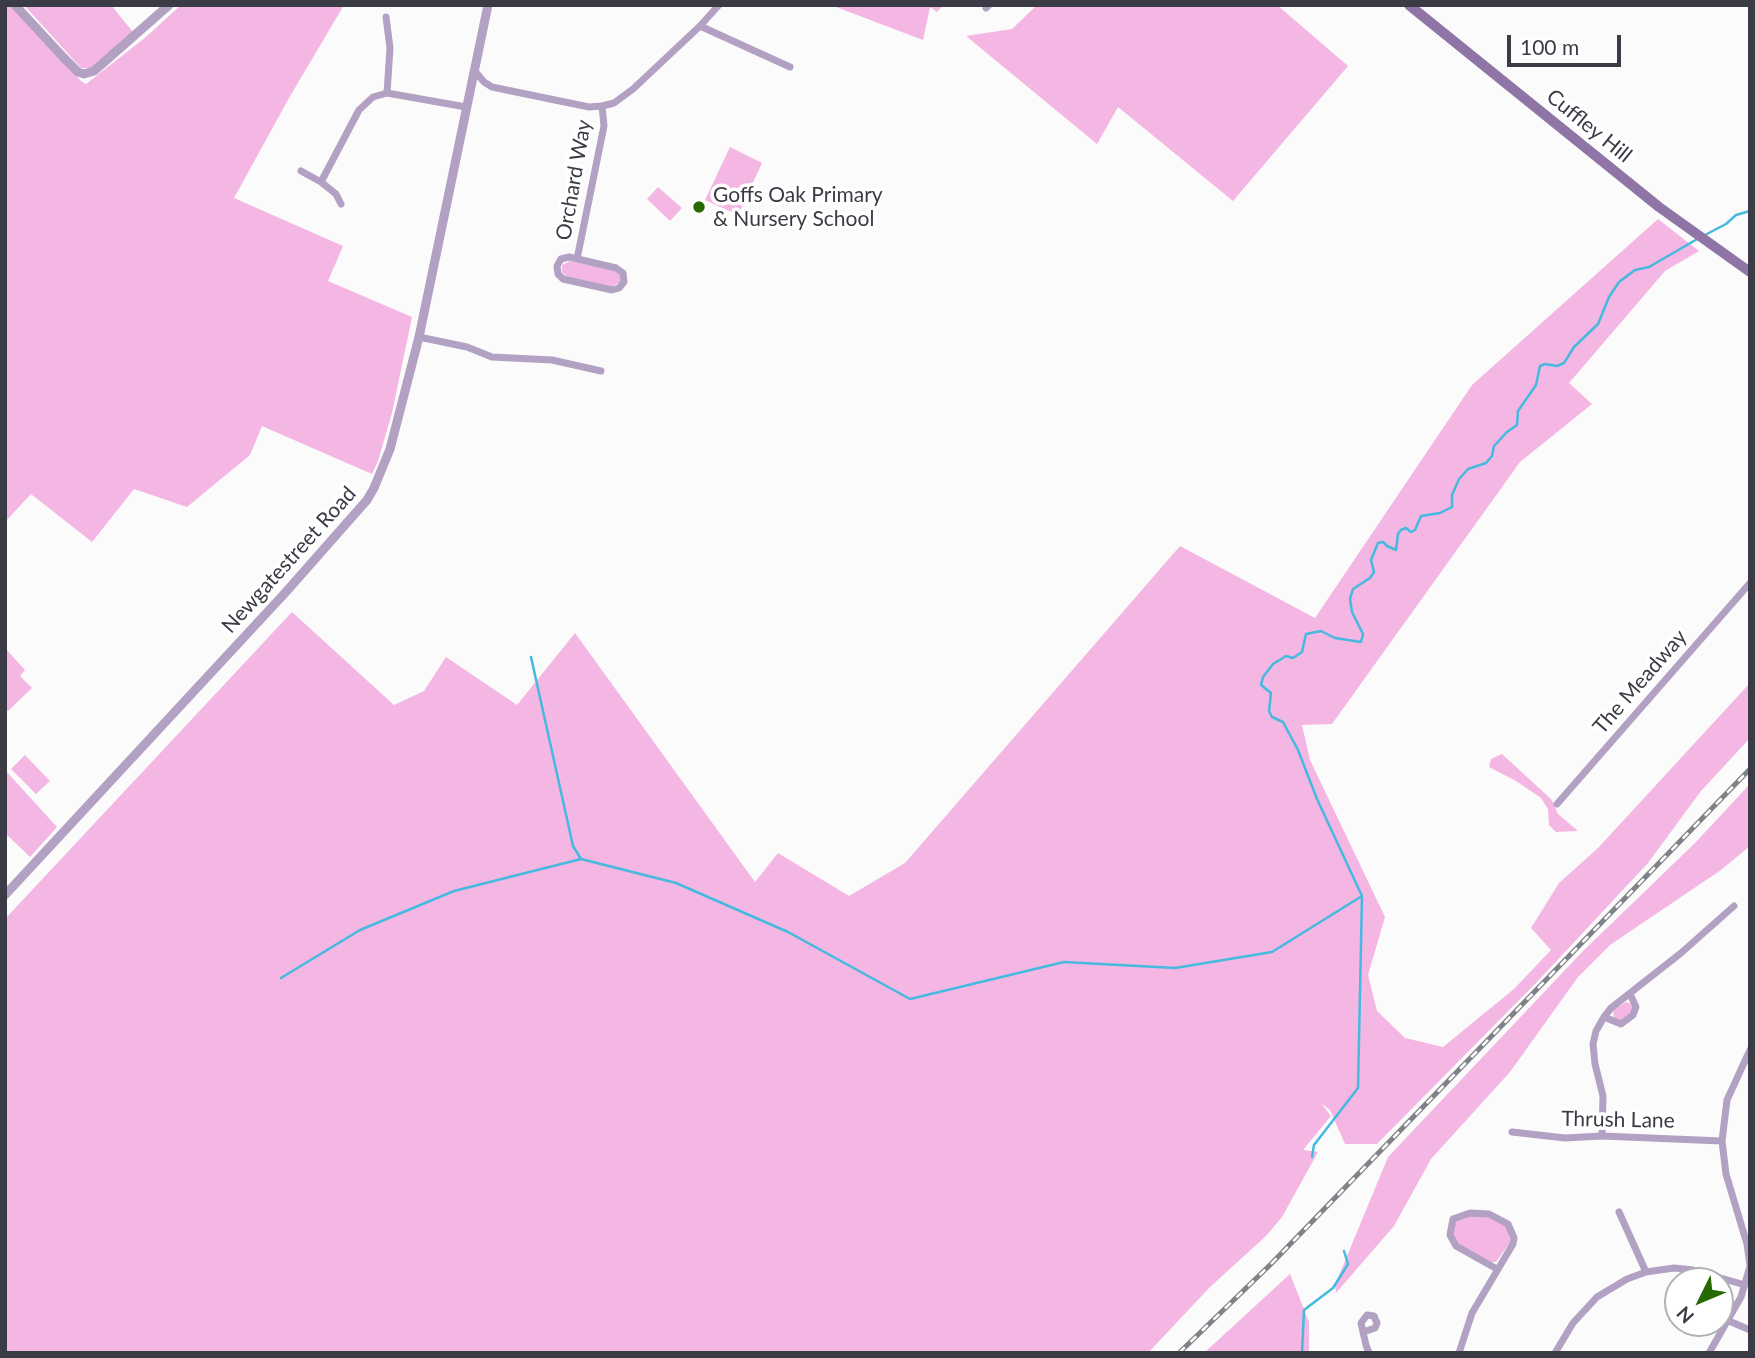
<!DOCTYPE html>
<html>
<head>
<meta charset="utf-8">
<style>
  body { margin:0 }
  #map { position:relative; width:1755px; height:1358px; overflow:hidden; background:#fbfbfb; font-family:Lato,sans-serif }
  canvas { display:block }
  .frame { position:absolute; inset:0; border:7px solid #3a3b45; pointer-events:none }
  .north { position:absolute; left:1664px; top:1267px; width:70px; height:70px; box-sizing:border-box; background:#fff; border:2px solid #b0b1b5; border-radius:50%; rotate:227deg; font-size:19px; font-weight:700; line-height:28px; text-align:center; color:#3a3b45 }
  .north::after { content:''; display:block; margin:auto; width:24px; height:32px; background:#256900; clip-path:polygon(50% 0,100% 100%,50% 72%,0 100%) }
  .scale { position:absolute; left:1507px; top:35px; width:114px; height:32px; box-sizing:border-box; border:4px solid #3a3b45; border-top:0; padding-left:9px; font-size:21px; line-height:24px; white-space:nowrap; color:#3a3b45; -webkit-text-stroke:5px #fff; paint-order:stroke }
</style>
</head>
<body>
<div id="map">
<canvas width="1755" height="1358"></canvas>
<div class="frame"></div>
<div class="north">N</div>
<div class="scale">100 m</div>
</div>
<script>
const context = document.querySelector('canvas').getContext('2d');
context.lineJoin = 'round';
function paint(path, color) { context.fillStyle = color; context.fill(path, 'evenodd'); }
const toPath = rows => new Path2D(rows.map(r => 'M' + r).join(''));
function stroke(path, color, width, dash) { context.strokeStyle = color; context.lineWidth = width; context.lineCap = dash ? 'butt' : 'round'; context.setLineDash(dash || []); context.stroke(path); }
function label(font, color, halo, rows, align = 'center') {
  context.font = font + ' Lato,sans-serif'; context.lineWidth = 7; context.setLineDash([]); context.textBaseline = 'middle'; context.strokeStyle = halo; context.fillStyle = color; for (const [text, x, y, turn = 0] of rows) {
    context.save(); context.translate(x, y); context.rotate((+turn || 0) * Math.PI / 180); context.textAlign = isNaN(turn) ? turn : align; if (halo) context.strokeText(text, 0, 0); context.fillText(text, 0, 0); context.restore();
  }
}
paint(toPath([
  [5,5,11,5,82,82,86,84,146,37,181,5,344,5,289,98,234,198,343,246,328,281,412,317,392,413,378,461,372,474,262,426,250,455,187,507,134,489,92,542,31,494,5,522],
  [24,5,111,5,133,32,91,68,81,68],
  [837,5,943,5,937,12,930,7,923,40,836,7],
  [1037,5,1277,5,1348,66,1233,201,1118,107,1097,144,966,36,1012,29],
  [730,147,762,163,738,215,705,200],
  [658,187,682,208,670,221,647,199],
  [1658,219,1699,251,1665,271,1569,383,1592,404,1520,462,1332,724,1302,725,1310,760,1385,917,1368,975,1377,1011,1405,1038,1443,1047,1514,989,1551,950,1531,928,1559,883,1598,848,1750,683,1750,738,1701,791,1648,863,1536,983,1377,1144,1345,1144,1330,1110,1321,1103,1331,1116,1303,1150,1318,1152,1282,1217,1266,1236,1210,1287,1148,1353,5,1353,5,919,292,612,394,705,424,691,446,657,517,705,575,633,755,882,778,853,849,896,905,863,1180,546,1315,618,1472,385],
  [570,261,615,271,620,275,620,282,612,287,566,276,562,272,562,265],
  [5,648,25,670,20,676,32,688,8,711,5,709],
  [1502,754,1552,800,1558,814,1578,831,1556,832,1549,825,1548,809,1541,798,1516,781,1489,767,1491,759],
  [25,755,50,781,36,794,11,769],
  [5,770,57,827,30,857,5,833],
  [1750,784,1750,846,1721,870,1610,945,1578,977,1510,1072,1431,1159,1394,1226,1336,1293,1335,1285,1388,1157,1583,951,1695,843],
  [1626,1002,1631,1004,1633,1010,1622,1021,1614,1019,1613,1010],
  [1470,1215,1490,1217,1506,1225,1511,1241,1496,1262,1491,1262,1458,1244,1453,1234,1456,1220],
  [1290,1274,1309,1322,1309,1353,1204,1353]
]), '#f4b6e2');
stroke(toPath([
  [1705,235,1726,224,1736,215,1750,211],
  [531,657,573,846,581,859],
  [281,978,360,930,454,891,581,859,676,883,788,932,910,999,1064,962,1175,968,1272,952,1362,896,1317,799,1298,750,1283,722,1272,717,1269,711,1271,693,1261,685,1263,677,1273,664,1286,656,1293,658,1302,652,1306,634,1321,631,1335,638,1361,642,1363,634,1352,612,1350,599,1353,589,1370,578,1374,572,1371,560,1378,543,1383,542,1387,546,1396,550,1398,534,1401,530,1406,528,1411,532,1415,530,1421,516,1440,513,1452,507,1452,495,1459,479,1468,469,1486,463,1492,456,1494,446,1507,432,1517,425,1518,411,1536,385,1540,366,1545,364,1557,366,1564,363,1574,347,1598,324,1609,297,1619,282,1635,270,1649,267,1699,238],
  [1312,1157,1314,1145,1358,1088,1362,896],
  [1302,1353,1304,1310,1333,1288,1348,1264,1344,1251]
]), '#46b9df', 2.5);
stroke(toPath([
  [986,8,989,5],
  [700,26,790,67],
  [474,70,484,82,492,87,589,107,602,106,614,103,633,89,700,26,719,5],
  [387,93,466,107],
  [301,171,321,182,359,110,373,97,387,93,390,48,386,17],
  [321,182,336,194,341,204],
  [569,257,616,268,623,273,624,282,619,288,612,290,563,279,558,274,557,266,561,259,569,257],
  [577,259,604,126,602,106],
  [419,337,467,347,492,357,552,360,601,371],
  [1557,804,1750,583],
  [1604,1017,1621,1024,1633,1015,1636,1007,1630,994],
  [1512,1132,1565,1138,1602,1136,1722,1141],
  [1602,1136,1603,1096,1595,1064,1593,1044,1596,1031,1604,1017,1611,1008,1681,953,1734,906],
  [1619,1212,1646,1272],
  [1729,1321,1750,1330],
  [1363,1332,1375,1328,1377,1323,1374,1316,1367,1315,1361,1323,1363,1332,1366,1345,1369,1353],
  [1459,1353,1472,1313,1513,1244,1514,1238,1508,1224,1489,1214,1470,1213,1453,1219,1450,1235,1456,1246,1497,1269],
  [1555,1353,1573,1323,1597,1297,1627,1279,1646,1272,1674,1268,1693,1270,1745,1285],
  [1709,1353,1741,1297,1750,1266,1747,1244,1726,1174,1722,1141,1727,1100,1750,1050]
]), '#b2a1c2', 7);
stroke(toPath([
  [15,5,64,58,78,72,84,74,94,71,169,5],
  [5,895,285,593,367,500,374,488,390,449,419,337,488,5]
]), '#b2a1c2', 9);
stroke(toPath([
  [1409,5,1659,207,1750,272]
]), '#8f75a5', 10);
const rail = toPath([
  [1179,1353,1271,1264,1750,769]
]);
stroke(rail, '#818288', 5);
stroke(rail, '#fff', 2.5, [8]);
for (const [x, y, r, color] of [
  [699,207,7,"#256900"]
]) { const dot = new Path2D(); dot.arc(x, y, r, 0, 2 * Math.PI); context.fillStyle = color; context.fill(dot); stroke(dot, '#fff', 2.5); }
label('21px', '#3a3b45', '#fff', [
  ["Cuffley Hill",1589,126,39],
  ["Orchard Way",574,180,-80],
  ["Newgatestreet Road",289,560,-48],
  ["The Meadway",1640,682,-49],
  ["Thrush Lane",1618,1120,1]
]);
label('21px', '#3a3b45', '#fff', [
  ["Goffs Oak Primary",713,195],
  ["& Nursery School",713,219]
], 'left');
</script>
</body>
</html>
